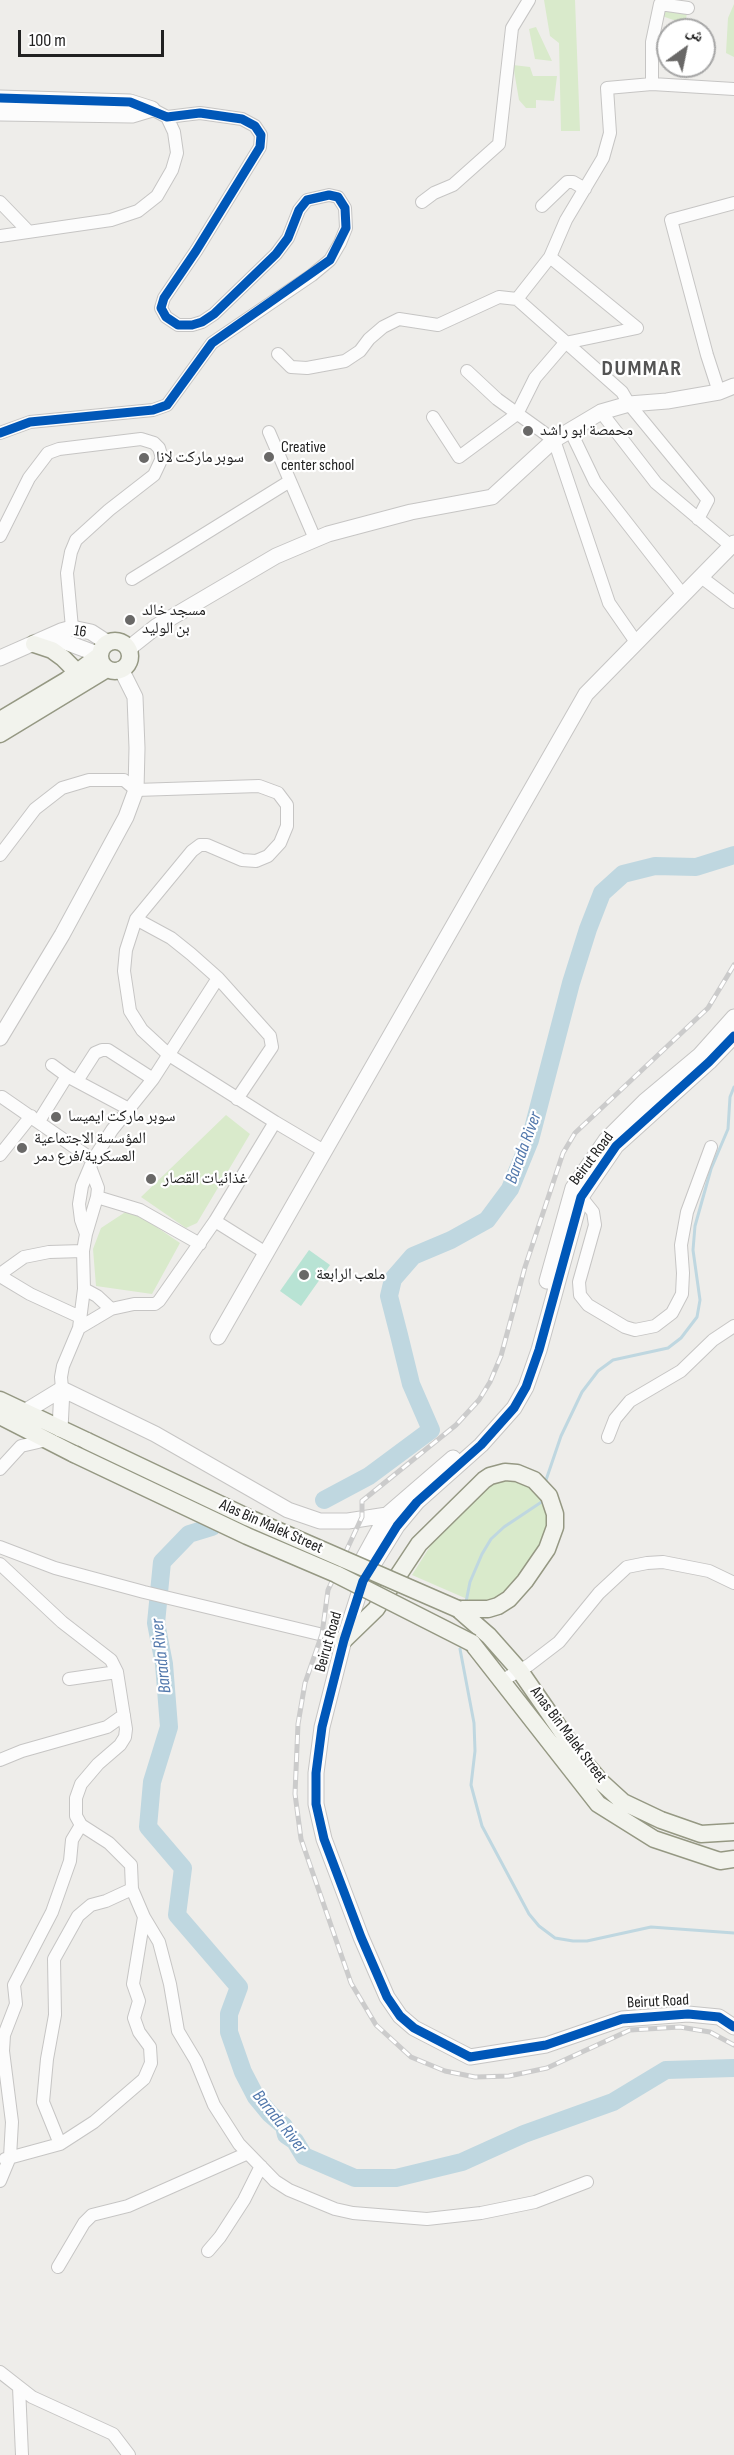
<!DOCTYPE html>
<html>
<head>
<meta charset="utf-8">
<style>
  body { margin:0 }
  #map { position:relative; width:734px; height:2455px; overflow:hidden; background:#eeedea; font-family:"Sofia Sans Condensed","Noto Naskh Arabic",sans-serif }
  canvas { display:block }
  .north { position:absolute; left:656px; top:18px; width:60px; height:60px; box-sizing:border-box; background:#fff; border:2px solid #a6a6a6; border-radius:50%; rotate:33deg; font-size:16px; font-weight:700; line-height:24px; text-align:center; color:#212121 }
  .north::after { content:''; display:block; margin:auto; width:21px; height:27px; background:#696867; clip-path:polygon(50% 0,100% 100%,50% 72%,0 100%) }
  .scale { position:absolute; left:18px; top:30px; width:146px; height:27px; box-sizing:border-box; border:3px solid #212121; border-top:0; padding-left:8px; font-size:18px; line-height:21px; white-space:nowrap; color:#212121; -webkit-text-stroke:4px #fff; paint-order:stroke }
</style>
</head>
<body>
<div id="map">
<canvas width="734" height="2455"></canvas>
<div class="north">ش</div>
<div class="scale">100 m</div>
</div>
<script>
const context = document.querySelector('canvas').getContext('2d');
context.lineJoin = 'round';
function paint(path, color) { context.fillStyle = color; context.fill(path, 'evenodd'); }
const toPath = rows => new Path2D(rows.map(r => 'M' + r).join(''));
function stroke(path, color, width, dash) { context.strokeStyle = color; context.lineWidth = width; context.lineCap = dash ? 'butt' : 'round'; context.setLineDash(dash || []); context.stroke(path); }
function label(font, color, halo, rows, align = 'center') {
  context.font = font + ' "Sofia Sans Condensed","Noto Naskh Arabic",sans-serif'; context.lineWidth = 4.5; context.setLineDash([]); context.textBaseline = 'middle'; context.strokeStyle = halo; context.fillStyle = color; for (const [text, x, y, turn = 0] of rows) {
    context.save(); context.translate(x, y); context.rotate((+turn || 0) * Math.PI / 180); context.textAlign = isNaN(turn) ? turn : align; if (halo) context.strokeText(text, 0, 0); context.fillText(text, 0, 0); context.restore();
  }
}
paint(toPath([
  [544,0,575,0,580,131,561,131,559,43,550,36],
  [734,4,734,57,726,53,728,18],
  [666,9,687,13,685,24,662,16],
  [536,27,552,61,535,59,529,29],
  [513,65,530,67,533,76,557,76,554,101,536,100,536,108,526,108,519,100],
  [226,1115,250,1134,197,1223,186,1228,141,1197],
  [130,1209,180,1243,152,1294,96,1286,93,1249,101,1228],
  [502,1480,520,1480,538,1492,548,1508,548,1533,514,1587,491,1602,474,1602,412,1575,436,1537,488,1485]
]), '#d9eacb');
paint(toPath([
  [309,1250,330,1265,301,1306,280,1291]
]), '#b8e3d4');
stroke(toPath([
  [545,1483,561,1436,582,1392,598,1371,613,1360,668,1348,681,1338,697,1317,700,1300,693,1250,695,1226,711,1169,728,1129,730,1097,734,1087],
  [466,1602,470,1582,482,1554,491,1539,504,1527,543,1501],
  [460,1649,474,1723,475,1751,471,1785,482,1826,529,1914,539,1926,555,1938,573,1941,587,1941,651,1927,734,1933]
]), '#bfd7e0', 3);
stroke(toPath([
  [324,1500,369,1476,431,1430,411,1384,399,1335,389,1296,393,1279,413,1256,451,1240,487,1220,510,1189,530,1140,571,983,588,929,602,893,623,874,655,866,696,867,734,855],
  [212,1527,189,1534,162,1562,156,1623,164,1664,169,1727,152,1782,148,1827,183,1868,177,1915,239,1987,229,2014,229,2032,243,2072,256,2097,270,2114,284,2126,286,2135,295,2141,304,2156,355,2178,396,2178,462,2162,524,2134,613,2102,666,2070,734,2068]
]), '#bfd7e0', 18);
const minor = toPath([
  [652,84,652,42,660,4,688,8],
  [0,202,28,231],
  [422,202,434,193,453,185,499,144,512,28,529,0],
  [542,206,567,182,573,182,585,189],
  [0,236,111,220,138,211,157,196,172,170,177,153,174,132,167,117],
  [517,299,622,392,629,404,708,500,698,519],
  [278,354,291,367,307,368,345,361,360,351,369,339,383,327,399,319,438,325,499,297,517,299,550,257,566,220,603,158,610,133,607,88,652,84,734,89],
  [467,371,497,399,554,440,609,603,636,642],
  [719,392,707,355,671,220,734,203],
  [601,412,656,483,731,546],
  [433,417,459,457,517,414,535,378,565,343,637,328,550,257],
  [570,430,595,482,683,595],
  [269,432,315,539],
  [0,433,30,422,153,410,167,405,212,343,312,275,330,260,340,243,346,228,345,208,338,197,329,195,307,200,299,210,288,238,276,254,214,314,202,322,192,325,178,325,166,317,161,308,164,298,196,251,260,147,261,135,255,126,242,119,200,113,167,117,152,109],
  [0,536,29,478,48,453,59,449,141,439,154,443,159,448,162,458,154,475,109,510,76,540,71,552,67,573,72,628],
  [701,577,734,602],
  [132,579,290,481],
  [0,855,35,809,62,788,89,780,124,780,136,790,259,786,278,793,287,805,287,826,280,843,268,856,256,861,242,860,207,845,200,845,192,851,136,919,126,950,124,971,130,1011,142,1030,169,1055,275,1122,215,1221,159,1301,155,1304,134,1304,111,1309,79,1328],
  [136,919,171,938,191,954,218,978,270,1036,272,1047,237,1099],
  [52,1065,67,1076,127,1108],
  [77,1081,95,1053,102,1050,108,1050,153,1079],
  [2,1097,93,1160],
  [39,1121,67,1076],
  [275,1122,324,1151],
  [0,1155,31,1116],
  [97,1197,140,1210,200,1244],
  [581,1197,593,1212,595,1225,579,1282,580,1295,588,1305,625,1327,635,1330,655,1326,672,1313,682,1294,683,1273,681,1245,687,1212,711,1147],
  [215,1221,266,1253],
  [86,1234,97,1197,98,1188,90,1167],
  [0,1274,24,1257,49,1252,83,1251],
  [0,1276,30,1294,80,1317],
  [84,1289,97,1296,111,1309],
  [62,1389,61,1377,63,1366,79,1328,84,1289,83,1251,86,1234,81,1220,79,1204,82,1186,93,1160,112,1130,153,1079,218,978],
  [608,1437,615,1419,630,1401,681,1371,713,1340,734,1326],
  [0,1469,21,1446,47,1440],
  [0,1547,55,1568,144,1592,344,1640],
  [0,1564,62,1622,111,1660,117,1672,126,1729,125,1737,120,1745,98,1764,81,1784,76,1798,76,1816,81,1825,109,1843,131,1865,132,1889,106,1901,91,1905,78,1916,54,1959,55,2015,47,2059,43,2102,60,2144],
  [69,1679,117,1672],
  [503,1680,529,1665,559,1642,599,1593,627,1567,647,1563,663,1562,709,1571,734,1583],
  [0,1760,22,1751,107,1727,124,1715],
  [144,1917,159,1942,170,1984,178,2031,196,2061,214,2105,239,2144,275,2181,289,2190,335,2209,353,2213,427,2219,481,2213,535,2202,587,2182],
  [5,2159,60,2144,94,2122,144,2079,151,2063,150,2047,139,2032,134,2018,139,2001,133,1984,144,1917,132,1889],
  [0,2181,10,2157,12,2122,3,2051,4,2035,16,2004,14,1985,52,1912,70,1861,72,1840,81,1825],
  [208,2251,220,2237,244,2200,261,2166],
  [58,2267,84,2223,92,2215,128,2206,248,2153],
  [0,2372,32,2397,113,2434,129,2455],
  [19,2387,22,2455]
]);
const tertiary = toPath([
  [0,98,130,102,152,109],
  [0,113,132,115,152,109],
  [52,637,100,655],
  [128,649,157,626,276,556,328,534,411,512,492,497,554,440,601,412,629,404,667,401,719,392,734,386],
  [0,658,61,631,72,628,91,632,108,643],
  [734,1036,709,1062,616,1146,581,1197,539,1350,526,1387,514,1408,481,1445,417,1502,397,1526,363,1581,344,1640,322,1727,316,1773,316,1804,324,1839,361,1937,387,1997,400,2016,414,2028,470,2057,546,2045,622,2019,688,2014,719,2017,734,2027],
  [0,1038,62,935,126,817,136,790,137,748,135,697,121,669],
  [547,1281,573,1188,606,1140,645,1101,700,1055,734,1017],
  [218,1337,586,694,734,543],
  [26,1411,62,1389,155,1434,288,1510,320,1521,348,1521,387,1515],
  [60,1429,62,1389],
  [363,1578,364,1557,387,1515,453,1458]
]);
const secondary = toPath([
  '100 656a15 15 0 1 1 30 0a15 15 0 1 1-30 0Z',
  [34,644,52,650,63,658,77,672],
  [0,720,67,680,100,655],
  [0,734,107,669],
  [0,1400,87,1441],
  [0,1416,74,1454],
  [458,1609,489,1636,520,1671,578,1755,600,1781,623,1802,661,1820,701,1834,734,1832],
  [344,1640,376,1609,419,1544,484,1480,490,1476,505,1472,517,1473,534,1480,549,1496,555,1514,555,1527,547,1549,525,1581,509,1599,498,1606,488,1609,458,1609],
  [472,1643,598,1804,654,1839,720,1861,734,1859]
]);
stroke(minor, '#c6c5c4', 14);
stroke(tertiary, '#c6c5c4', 17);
stroke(secondary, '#959883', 19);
stroke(minor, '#fcfcfc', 12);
stroke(tertiary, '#fcfcfc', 15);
stroke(secondary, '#f2f3ed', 16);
const rail = toPath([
  [734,965,708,1008,575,1133,563,1153,525,1267,501,1356,490,1382,479,1400,456,1425,362,1501,362,1517,328,1590,322,1634,305,1683,298,1724,295,1794,301,1839,351,1983,376,2025,411,2057,445,2071,475,2077,509,2076,547,2068,630,2030,680,2027,710,2032,734,2045]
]);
stroke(rail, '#cbcbcb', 5);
stroke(rail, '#fff', 3, [9]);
const secondaryBridge = toPath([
  [87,1441,249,1518,458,1609],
  [74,1454,247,1536,336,1574,472,1643]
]);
stroke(secondaryBridge, '#959883', 19, []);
stroke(secondaryBridge, '#f2f3ed', 16);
stroke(toPath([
  [0,98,130,102,167,117,200,113,242,119,255,126,261,135,260,147,196,251,164,298,161,308,166,317,178,325,192,325,202,322,214,314,276,254,288,238,299,210,307,200,329,195,338,197,345,208,346,228,330,260,212,343,167,405,153,410,30,422,0,433],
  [734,1036,709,1062,616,1146,581,1197,539,1350,526,1387,514,1408,481,1445,417,1502,397,1526,363,1581,344,1640,322,1727,316,1773,316,1804,324,1839,361,1937,387,1997,400,2016,414,2028,470,2057,546,2045,622,2019,688,2014,719,2017,734,2027]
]), '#0057b8', 9);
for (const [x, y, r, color] of [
  [528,431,6,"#696867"],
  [269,457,6,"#696867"],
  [144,458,6,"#696867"],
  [130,620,6,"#696867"],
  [56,1117,6,"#696867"],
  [22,1148,6,"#696867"],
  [151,1179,6,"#696867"],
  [304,1275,6,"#696867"]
]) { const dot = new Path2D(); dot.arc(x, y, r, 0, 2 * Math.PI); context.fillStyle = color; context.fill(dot); stroke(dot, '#fff', 2); }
label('16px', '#212121', '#fff', [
  ["محمصة ابو راشد",540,431],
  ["Creative",281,448],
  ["center school",281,466],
  ["سوبر ماركت لانا",156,458],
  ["مسجد خالد",142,611],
  ["بن الوليد",142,629],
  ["سوبر ماركت ايميسا",68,1117],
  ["المؤسسة الاجتماعية",34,1139],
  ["العسكرية/فرع دمر",34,1157],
  ["غذائيات القصار",163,1179],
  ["ملعب الرابعة",316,1275]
], 'left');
label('16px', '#212121', '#fff', [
  ["16",80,632,9],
  ["Beirut Road",592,1159,-53],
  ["Alas Bin Malek Street",271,1527,24],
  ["Beirut Road",329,1642,-74],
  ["Anas Bin Malek Street",568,1735,53],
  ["Beirut Road",658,2002,-3]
]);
label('italic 18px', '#5278ac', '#fff', [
  ["Barada River",524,1148,-70],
  ["Barada River",162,1656,-96],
  ["Barada River",279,2122,51]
]);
context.letterSpacing = '1.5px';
label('bold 22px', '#545454', '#fff', [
  ["DUMMAR",642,369]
]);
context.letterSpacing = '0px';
</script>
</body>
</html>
